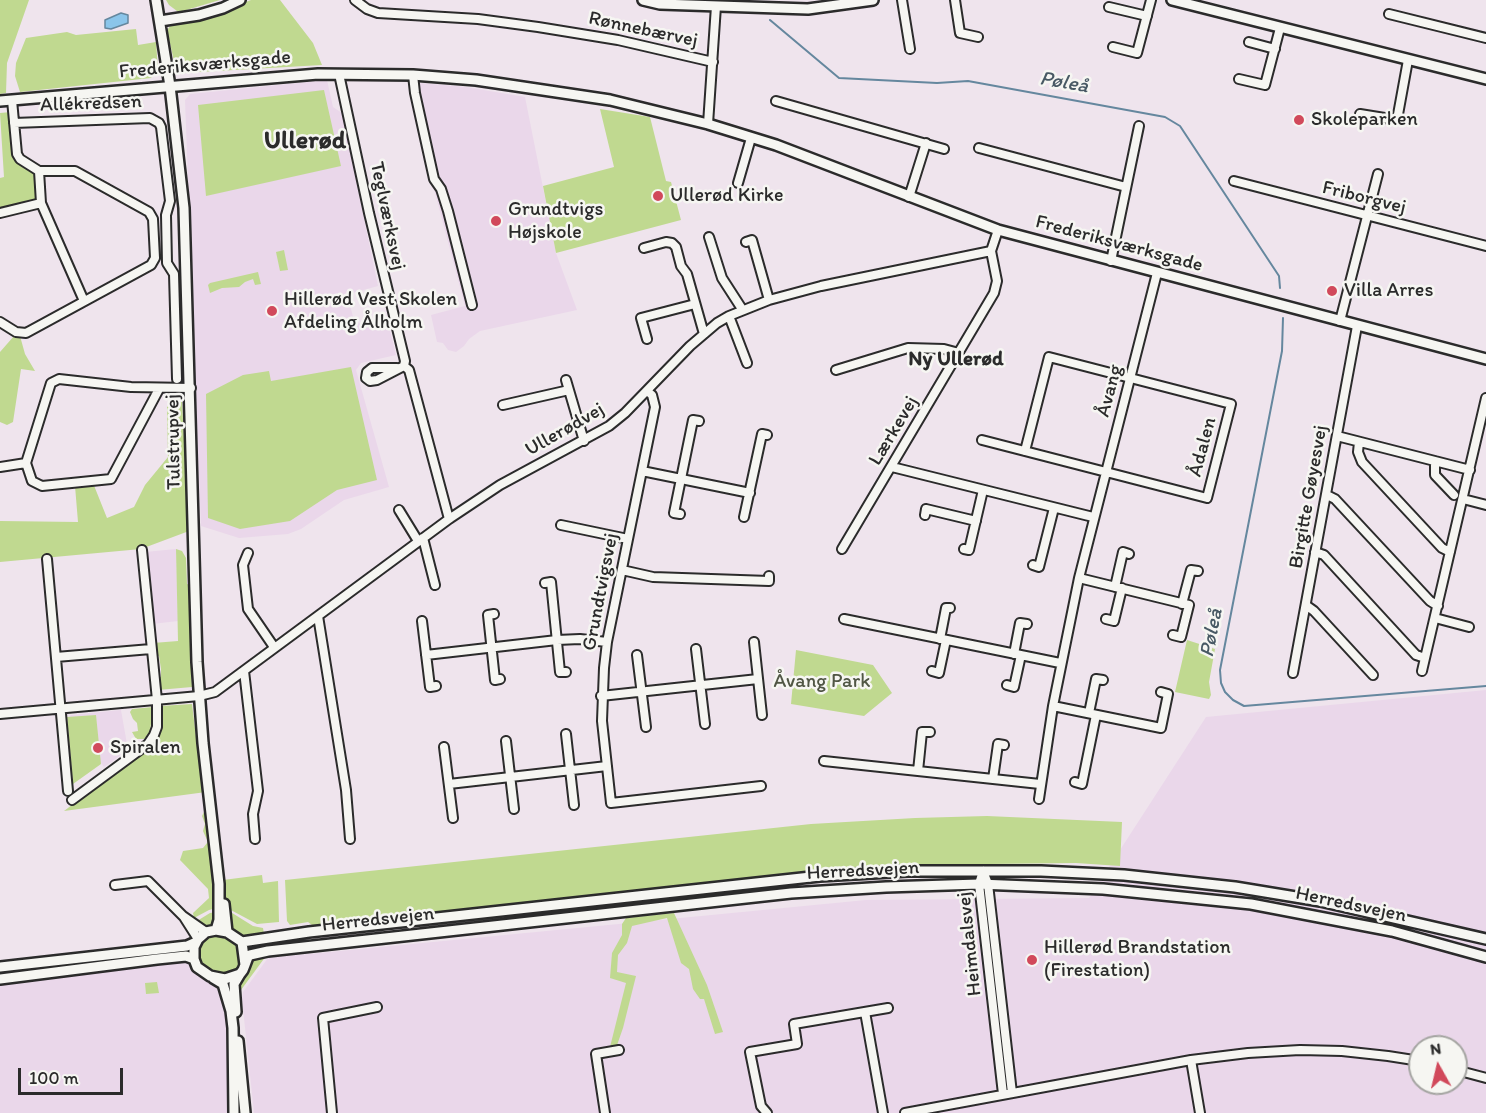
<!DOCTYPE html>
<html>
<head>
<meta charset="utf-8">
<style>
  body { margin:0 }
  #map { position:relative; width:1486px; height:1113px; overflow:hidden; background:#efe4ed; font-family:Itim,sans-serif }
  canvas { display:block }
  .north { position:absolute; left:1408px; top:1035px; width:60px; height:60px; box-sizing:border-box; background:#f6f6f2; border:2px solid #a5a5a2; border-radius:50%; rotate:352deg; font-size:16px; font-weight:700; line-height:24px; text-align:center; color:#2b2b2b }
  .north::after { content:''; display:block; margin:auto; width:21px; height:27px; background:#d1495b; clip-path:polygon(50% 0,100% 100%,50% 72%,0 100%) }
  .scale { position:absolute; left:18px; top:1068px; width:105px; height:27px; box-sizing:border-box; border:3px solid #2b2b2b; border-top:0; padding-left:8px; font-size:18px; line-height:21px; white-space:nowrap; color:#2b2b2b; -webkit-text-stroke:4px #f6f6f2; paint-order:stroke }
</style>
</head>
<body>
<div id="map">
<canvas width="1486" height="1113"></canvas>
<div class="north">N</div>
<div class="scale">100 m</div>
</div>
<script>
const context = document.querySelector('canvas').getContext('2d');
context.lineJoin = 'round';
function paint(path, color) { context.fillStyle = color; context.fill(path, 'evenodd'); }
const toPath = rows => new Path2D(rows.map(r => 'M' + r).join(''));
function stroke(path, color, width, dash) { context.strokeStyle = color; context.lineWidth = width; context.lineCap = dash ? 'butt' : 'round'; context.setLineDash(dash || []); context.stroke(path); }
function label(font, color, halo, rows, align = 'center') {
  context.font = font + ' Itim,sans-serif'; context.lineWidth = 5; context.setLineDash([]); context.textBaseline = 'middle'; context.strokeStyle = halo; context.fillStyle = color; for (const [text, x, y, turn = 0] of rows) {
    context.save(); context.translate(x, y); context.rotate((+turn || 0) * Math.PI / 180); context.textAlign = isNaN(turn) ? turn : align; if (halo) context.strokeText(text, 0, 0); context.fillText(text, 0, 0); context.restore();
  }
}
paint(toPath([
  [327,80,333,107,342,113,378,286,345,295,345,298,348,298,355,324,387,319,396,355,361,363,356,370,389,487,344,500,301,529,288,534,239,538,201,526,185,100,190,94],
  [410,82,466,87,525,97,556,253,577,310,480,331,469,339,464,346,456,352,448,350,443,343,437,342,431,315,465,306,434,189],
  [176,549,178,621,152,624,145,552],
  [1486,690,1486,1113,254,1113,242,999,243,992,268,958,866,900,1089,898,1206,717],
  [1420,1047,1456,1047,1456,1083,1420,1083],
  [121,710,128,750,104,767,101,763,72,783,66,721,71,715],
  [180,961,187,963,204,980,217,984,222,992,230,1021,226,1035,227,1048,231,1059,230,1113,0,1113,0,983]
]), '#ead7ea');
paint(toPath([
  [0,0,29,0,7,63,6,93,0,94],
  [166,0,220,0,183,11,177,11,169,5],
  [251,0,280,0,313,43,322,65,182,73,176,70,167,30,171,25,201,19],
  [136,29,138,45,156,42,158,69,151,78,20,92,15,76,16,63,26,38,67,32,76,35],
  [324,90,341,166,206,196,198,105],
  [600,109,650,117,666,181,671,182,681,220,556,253,543,186,614,167],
  [11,112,14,158,35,175,40,200,0,208,0,178,4,177,0,113],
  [284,250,288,270,280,271,276,252],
  [258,272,261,284,255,285,253,279,245,282,239,287,222,288,210,293,208,285,210,283],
  [14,336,20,336,25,354,35,371,21,369,13,422,7,425,0,422,0,352],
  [351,367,377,480,337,490,290,521,240,529,208,518,206,394,243,375,269,371,271,381],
  [176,400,182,402,189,531,141,549,0,562,0,521,78,522,75,486,93,483,107,518,134,507,145,485,168,457,167,407],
  [176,549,182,551,186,558,187,584,190,585,193,598,190,648,192,687,158,690,156,677,161,677,161,669,159,656,154,656,153,643,178,641],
  [1187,640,1215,649,1209,682,1211,695,1209,699,1175,692],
  [796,650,873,665,892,693,864,716,791,704],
  [192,704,197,745,206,792,64,811,154,743,161,728,160,706],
  [153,707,150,732,144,739,136,739,132,732,138,731,137,723,133,719,130,712,132,709],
  [96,715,101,764,73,784,67,717],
  [206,808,217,908,209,910,194,918,193,913,209,898,208,889,180,860,183,851,203,848,207,843,207,840,203,831,205,824,202,816],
  [987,816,1122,822,1120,866,1076,863,905,865,816,870,327,925,312,925,308,922,290,925,287,921,285,880,811,824,915,818],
  [262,875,263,883,278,881,279,922,257,924,227,908,223,880],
  [229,911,253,926,263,928,264,934,246,937,242,935,232,928,229,921],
  [217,912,215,923,210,926,203,926,197,921,210,913],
  [674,913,707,985,723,1032,715,1034,704,999,700,999,693,989,689,969,681,963,667,918,632,926,627,943,618,955,617,972,636,976,623,1028,616,1048,610,1047,626,983,610,978,612,953,622,935,622,924,626,918],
  [211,936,228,938,239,948,242,953,240,966,237,970,232,973,221,974,211,972,202,965,198,954,199,946,206,939],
  [266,956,241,990,240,1019,238,1015,238,985,249,971,253,961],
  [157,982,159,993,146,994,145,983]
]), '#c0d990');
const water = toPath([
  [121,13,128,15,128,23,111,29,105,28,105,20,121,13]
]);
paint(water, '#8bc5ea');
stroke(water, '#65879e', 1.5);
stroke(toPath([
  [770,20,839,78,937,83,968,81,1165,117,1180,126,1279,276,1280,288],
  [1283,318,1282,351,1220,670,1221,683,1225,692,1233,700,1244,706,1486,686]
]), '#65879e', 2);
const minor = toPath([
  [355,0,367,9,378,13,478,19,538,27,618,40,713,62],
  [902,0,910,49],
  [955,0,960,33,978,37],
  [1109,7,1147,16],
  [1389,14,1486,38],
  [1249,42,1275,49],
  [1113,47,1137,53,1151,0],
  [339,74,369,213,405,361,404,366,377,380,370,381,366,378,367,372,372,368,397,368],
  [413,75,415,93,434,179,441,189,448,211,472,305],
  [1239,79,1265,85,1280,28],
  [776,101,944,149],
  [1360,114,1397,120,1408,60],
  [14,123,150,118,159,123,161,127,170,201,166,215,167,263,174,274,177,379],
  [708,124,716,6],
  [979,148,1126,187],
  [39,171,41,203,84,301],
  [1234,181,1486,246],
  [738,183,751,138],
  [909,197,926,143],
  [0,213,41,203],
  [709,237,722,278,742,309],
  [746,242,752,240,769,300],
  [644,248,666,242,672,243,676,247,681,266,687,274,704,334],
  [1111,261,1139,126],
  [729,316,747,363],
  [1340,321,1378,174],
  [0,322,16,332,26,333,151,265,155,258,153,219,149,212,75,171,39,171,20,159,17,154,12,100],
  [647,339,641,318,695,304],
  [404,366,409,370,449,519],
  [836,370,908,348,944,349,959,353],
  [566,380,584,441],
  [159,389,111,479,42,486,32,481,26,463,51,383,59,379,131,387,191,388],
  [647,391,652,395,655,407,607,642,604,668,602,721,611,803,761,786],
  [503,405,569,390],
  [1337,436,1470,470],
  [982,440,1207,498,1231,404,1049,357,1025,451],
  [1359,442,1358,452,1362,462,1442,548,1450,552],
  [1435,461,1435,475,1454,495],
  [0,467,26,463],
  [892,467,1093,517],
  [642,471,750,493],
  [1327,495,1335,499,1430,601,1438,606],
  [1463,499,1486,505],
  [399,510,418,541],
  [680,514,674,513,693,420,699,421],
  [925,515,926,509,976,521],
  [744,517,762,434,767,435],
  [561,525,628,539],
  [423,538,435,585],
  [842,549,994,293,997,281,991,251,998,230],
  [964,549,969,550,983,490],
  [1315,552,1324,555,1416,655,1425,658],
  [248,553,243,565,248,609,274,647],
  [47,559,68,791],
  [1033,565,1039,567,1054,508],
  [622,570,653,577,769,581,769,576],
  [1079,578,1189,605,1181,637,1173,635],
  [545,583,551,582,560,672,566,672],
  [1115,587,1123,552,1129,554],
  [1182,604,1191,570,1198,571],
  [1307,606,1314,611,1373,675],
  [494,614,488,615,495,680,500,679],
  [318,616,346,790,350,839],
  [1435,618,1469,627],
  [844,619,1060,663],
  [1106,619,1114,621,1122,588],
  [422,621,430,687,436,686],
  [940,639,946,608,950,608],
  [754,642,762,715],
  [696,649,705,724],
  [1014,654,1020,623,1027,624],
  [426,655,557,640,580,639,607,642],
  [637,655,646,727],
  [56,657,151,649],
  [244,671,258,791,253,814,255,839],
  [932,671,939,673,946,640],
  [1422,671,1486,398],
  [1293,673,1357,326],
  [1007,685,1014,687,1021,655],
  [601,696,758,679],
  [1053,706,1161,728,1168,694,1161,692],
  [1089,713,1096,679,1103,680],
  [0,714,199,696,215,692,449,519,500,485,609,426,625,413,690,346,717,323,729,316,769,300,821,286,991,251],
  [566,734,574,805],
  [506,741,514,809],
  [444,747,453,818],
  [824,761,1040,784],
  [918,771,922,732,930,732],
  [993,779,998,744,1004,745],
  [1075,782,1082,784,1096,715],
  [449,784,607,766],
  [1039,799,1053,706,1079,578,1157,273],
  [72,800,148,744,154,735,157,727,157,700,142,550],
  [983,871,979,884,1003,1094],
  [983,871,988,884,1012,1093],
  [115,885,148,881,183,916,206,932],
  [184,917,198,939],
  [865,1012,883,1113],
  [1191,1060,1200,1113],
  [1456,1070,1486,1078],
  [332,1113,323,1018,377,1007],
  [605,1113,596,1054,619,1050],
  [767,1113,761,1106,750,1052,797,1044,794,1024,888,1008],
  [905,1113,1191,1060,1248,1053,1300,1050,1342,1051,1388,1056,1420,1061]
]);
const tertiary = toPath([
  [156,0,170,86,184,208,197,662,203,743,219,884,219,920,216,930],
  [643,0,660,4,808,9,873,0],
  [1172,0,1486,79],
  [160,21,199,15,223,8,240,0],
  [0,101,318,74,413,75,476,80,610,100,708,124,776,145,998,230,1486,359],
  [224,904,227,932],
  [242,942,309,932,820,876,908,871,1041,871,1124,875,1235,887,1320,901,1486,939],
  [245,965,242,942,227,932,216,930,206,932,198,939,194,947,194,959,197,967,210,976,225,979,240,974,243,970,245,965,248,957,250,955,268,951,791,893,886,887,979,884,1103,889,1251,904,1392,931,1486,957],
  [0,967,187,946,196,942],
  [213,978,223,984,231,1011,233,1028,234,1113],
  [0,979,157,959,186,956,194,959],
  [236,1012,234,984,240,974],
  [238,1041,245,1113]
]);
stroke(minor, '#2b2b2b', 12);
stroke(tertiary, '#2b2b2b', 14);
stroke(minor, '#f6f6f2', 8);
stroke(tertiary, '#f6f6f2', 9);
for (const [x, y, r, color] of [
  [1299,120,6,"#d1495b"],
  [658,196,6,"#d1495b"],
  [496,221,6,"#d1495b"],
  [1332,291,6,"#d1495b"],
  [272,311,6,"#d1495b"],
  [98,748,6,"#d1495b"],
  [1032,960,6,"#d1495b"]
]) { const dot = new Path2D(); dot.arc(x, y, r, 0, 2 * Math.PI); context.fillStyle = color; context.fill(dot); stroke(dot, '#f6f6f2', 2); }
label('20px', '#2b2b2b', '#f6f6f2', [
  ["Rønnebærvej",643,30,12],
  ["Frederiksværksgade",205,65,-5],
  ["Allékredsen",91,104,-2],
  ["Friborgvej",1364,198,14],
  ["Teglværksvej",387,216,78],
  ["Frederiksværksgade",1119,244,15],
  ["Åvang",1110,391,-75],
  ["Ullerødvej",565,430,-30],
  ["Lærkevej",894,431,-59],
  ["Tulstrupvej",174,442,-91],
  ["Ådalen",1203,447,-75],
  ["Birgitte Gøyesvej",1309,497,-80],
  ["Grundtvigsvej",601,592,-79],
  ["Herredsvejen",863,871,-3],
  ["Herredsvejen",1351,905,12],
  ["Herredsvejen",378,920,-6],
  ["Heimdalsvej",970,944,-96]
]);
label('20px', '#2b2b2b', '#f6f6f2', [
  ["Skoleparken",1311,120],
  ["Ullerød Kirke",670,196],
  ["Grundtvigs",508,210],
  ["Højskole",508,233],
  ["Villa Arres",1344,291],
  ["Hillerød Vest Skolen",284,300],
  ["Afdeling Ålholm",284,323],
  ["Spiralen",110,748],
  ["Hillerød Brandstation",1044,948],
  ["(Firestation)",1044,971]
], 'left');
label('20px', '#505644', '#f6f6f2', [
  ["Åvang Park",822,682]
]);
label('italic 21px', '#485964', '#f6f6f2', [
  ["Pøleå",1064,83,10],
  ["Pøleå",1212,633,-79]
]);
label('bold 21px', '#2b2b2b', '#f6f6f2', [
  ["Ny Ullerød",956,360]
]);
label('bold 26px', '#2b2b2b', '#f6f6f2', [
  ["Ullerød",305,141]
]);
</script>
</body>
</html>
